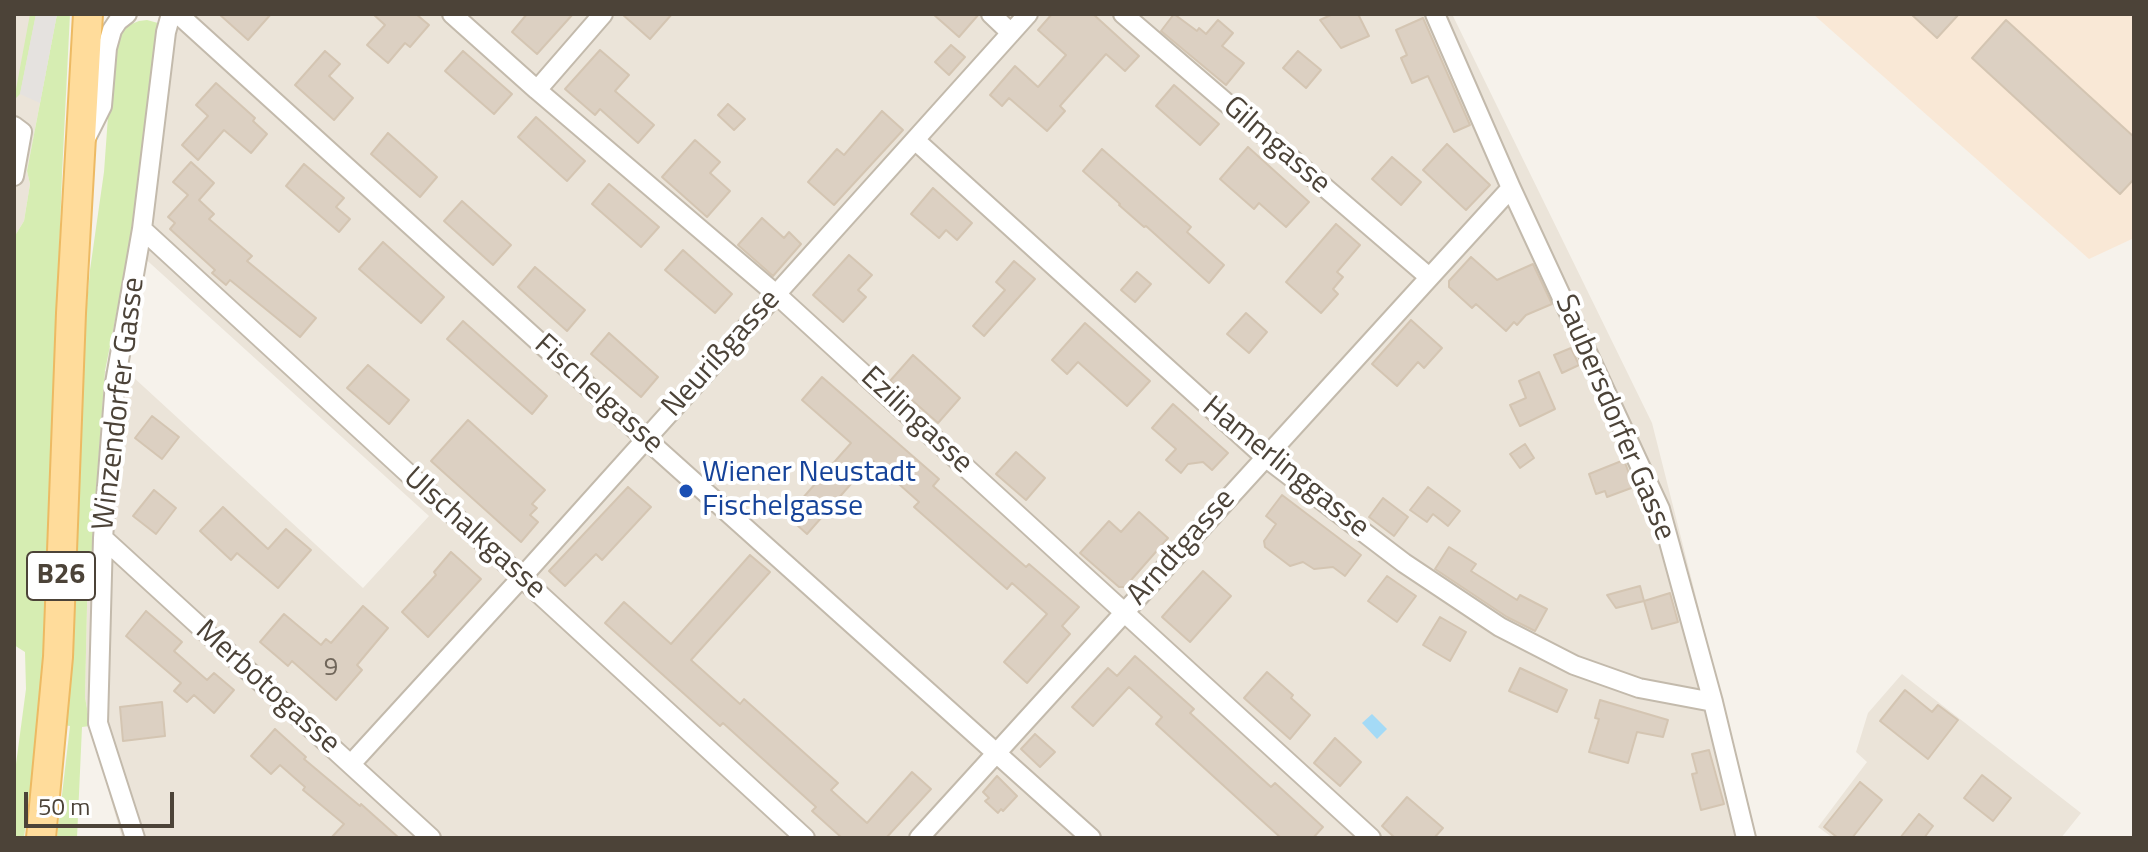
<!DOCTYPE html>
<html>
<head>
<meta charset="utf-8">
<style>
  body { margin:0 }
  #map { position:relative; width:2148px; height:852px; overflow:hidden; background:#f6f2eb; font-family:"Titillium Web",sans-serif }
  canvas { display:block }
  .frame { position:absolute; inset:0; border:16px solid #4c4338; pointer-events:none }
  .scale { position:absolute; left:24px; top:792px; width:150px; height:36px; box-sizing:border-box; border:4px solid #4c4338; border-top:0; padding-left:10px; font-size:24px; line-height:28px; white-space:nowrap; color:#4c4338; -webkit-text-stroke:6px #fff; paint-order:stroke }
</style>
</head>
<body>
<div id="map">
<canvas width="2148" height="852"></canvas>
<div class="frame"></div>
<div class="scale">50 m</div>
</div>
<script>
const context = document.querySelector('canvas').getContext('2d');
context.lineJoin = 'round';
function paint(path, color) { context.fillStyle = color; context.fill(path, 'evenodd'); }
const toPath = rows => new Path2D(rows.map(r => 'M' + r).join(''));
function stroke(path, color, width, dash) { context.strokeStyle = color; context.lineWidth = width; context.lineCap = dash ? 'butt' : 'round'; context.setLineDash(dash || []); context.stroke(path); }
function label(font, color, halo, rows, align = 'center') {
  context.font = font + ' "Titillium Web",sans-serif'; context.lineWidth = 8; context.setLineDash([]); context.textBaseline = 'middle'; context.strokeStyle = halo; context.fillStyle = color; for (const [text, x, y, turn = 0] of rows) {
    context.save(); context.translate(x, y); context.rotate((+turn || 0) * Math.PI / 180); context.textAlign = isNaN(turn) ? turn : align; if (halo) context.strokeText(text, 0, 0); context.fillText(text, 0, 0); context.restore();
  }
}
paint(toPath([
  [14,14,57,14,27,171,30,184,24,221,16,234,14,246],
  [160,14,1452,14,1652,423,1757,838,122,838,90,726,85,697,88,561,91,561,105,371,132,376,363,588,429,516,130,245],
  [1902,674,2081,813,2061,838,1833,838,1818,827,1867,762,1856,752,1868,713]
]), '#ebe4d9');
paint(toPath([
  [1813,14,2134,14,2134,238,2089,259]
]), '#f9e8d6');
paint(toPath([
  [30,14,36,14,20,94,14,100],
  [57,14,70,14,62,174,48,570,41,703,24,838,14,838,14,779,26,689,25,652,14,645,14,246,16,234,24,221,30,184,27,171],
  [147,20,158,23,130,245,105,371,91,561,88,562,85,697,90,726,82,727,77,838,57,838,70,726,63,725,79,394,90,270,104,172,113,47,125,23,129,25,139,21]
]), '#d6edb2');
paint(toPath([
  [36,14,57,14,40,103,20,94]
]), '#e5e2df');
paint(toPath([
  [1372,714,1387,729,1377,739,1362,723]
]), '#a4daf6');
const building = toPath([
  [219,14,271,14,248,40,219,14],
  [373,14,416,14,429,25,410,47,405,43,388,63,367,45,385,25,373,14],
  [527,14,573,14,537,54,512,32,527,14],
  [622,14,672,14,650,39,622,14],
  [933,14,979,14,959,37,933,14],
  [1052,14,1093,14,1139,56,1125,71,1106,54,1060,106,1065,111,1047,131,1009,98,1002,106,990,95,1015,66,1038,87,1066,55,1038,30,1052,14],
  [1174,14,1197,31,1199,28,1206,34,1218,20,1233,33,1222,46,1244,63,1226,85,1161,31,1174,14],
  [1333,14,1358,14,1369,36,1341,48,1320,20,1333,14],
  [1911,14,1959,14,1937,38,1911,14],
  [1423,18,1470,125,1454,132,1428,76,1412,83,1401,58,1407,55,1396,30,1423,18],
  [2006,20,2134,137,2134,179,2120,194,1972,58,2006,20],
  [951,45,965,57,949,75,935,62,951,45],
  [600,50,629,75,615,91,654,125,638,143,600,109,595,115,565,89,600,50],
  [325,51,340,64,329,76,353,98,334,120,295,85,325,51],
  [463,51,512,94,494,114,445,71,463,51],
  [1298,51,1321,70,1306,88,1283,68,1298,51],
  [216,83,255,118,253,121,267,134,251,153,224,130,198,160,182,145,208,116,196,105,216,83],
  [1174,85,1219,124,1200,145,1156,106,1174,85],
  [728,104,745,119,734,130,718,115,728,104],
  [882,111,903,130,834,205,808,182,837,149,844,155,882,111],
  [536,117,585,161,567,181,518,137,536,117],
  [388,133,437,177,420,197,371,154,388,133],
  [695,140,720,162,710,173,730,191,707,217,662,177,695,140],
  [1447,144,1490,185,1466,210,1423,170,1447,144],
  [1248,147,1309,202,1286,227,1259,203,1254,209,1220,179,1248,147],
  [1102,149,1191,227,1187,232,1224,265,1209,283,1146,226,1144,227,1119,205,1120,204,1083,171,1102,149],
  [1392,157,1421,182,1401,205,1372,179,1392,157],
  [191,162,214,183,199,200,214,214,209,219,252,256,247,261,316,318,300,337,230,280,226,285,212,273,215,270,170,229,175,223,168,217,188,195,173,182,191,162],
  [304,164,344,198,336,207,350,219,339,232,286,186,304,164],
  [609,184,659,227,641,247,592,204,609,184],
  [933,188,972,223,957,240,946,230,939,238,911,214,933,188],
  [462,201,511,245,493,265,444,221,462,201],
  [762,218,784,238,789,232,801,244,773,276,738,245,762,218],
  [1336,224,1360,245,1337,272,1343,277,1333,289,1338,294,1321,313,1286,282,1336,224],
  [383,242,444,297,421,323,359,269,383,242],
  [683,250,732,294,715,313,665,270,683,250],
  [849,255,872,275,858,290,866,297,843,322,813,295,849,255],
  [1471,257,1497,280,1533,264,1552,304,1526,315,1517,325,1514,322,1506,331,1476,304,1472,308,1449,287,1449,281,1471,257],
  [1014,261,1035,279,984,336,973,326,1005,290,996,282,1014,261],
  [535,267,585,310,567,331,518,287,535,267],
  [1137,272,1151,284,1135,302,1121,290,1137,272],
  [1246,313,1267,332,1249,353,1227,334,1246,313],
  [1411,320,1442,348,1424,368,1418,362,1397,386,1372,364,1411,320],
  [463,321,547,396,532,414,447,339,463,321],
  [1085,323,1150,381,1127,406,1078,362,1067,374,1052,360,1085,323],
  [609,333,658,377,641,397,591,354,609,333],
  [1571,348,1579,365,1562,373,1554,355,1571,348],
  [913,355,960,398,938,423,890,381,913,355],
  [368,365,409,400,389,424,347,388,368,365],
  [1539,372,1555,409,1520,426,1510,405,1526,398,1519,381,1539,372],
  [822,377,939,479,933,486,1026,567,1029,564,1079,607,1062,626,1070,634,1027,683,1004,662,1047,614,1012,583,1007,589,914,507,919,502,872,460,807,534,787,516,851,443,802,400,822,377],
  [1173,404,1228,453,1212,470,1203,462,1188,464,1181,473,1166,460,1176,449,1152,428,1173,404],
  [152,416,179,437,162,459,135,438,152,416],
  [468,420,545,490,532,504,537,508,530,515,538,522,521,542,431,461,468,420],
  [1525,444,1534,458,1520,468,1510,454,1525,444],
  [1016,452,1045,478,1026,500,996,474,1016,452],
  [1624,460,1634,487,1607,497,1605,491,1596,494,1589,474,1624,460],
  [628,487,651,507,602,560,596,554,565,586,549,571,628,487],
  [1428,487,1460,511,1448,526,1433,514,1427,522,1410,510,1428,487],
  [154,490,176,508,156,534,133,516,154,490],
  [1282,495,1361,555,1345,576,1333,567,1314,569,1303,562,1290,566,1265,547,1264,541,1276,524,1266,516,1282,495],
  [1383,498,1408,517,1394,536,1369,517,1383,498],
  [223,507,268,549,286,529,311,550,278,588,237,553,231,560,200,531,223,507],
  [1139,512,1168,538,1125,587,1119,587,1080,553,1109,521,1121,532,1139,512],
  [1449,547,1476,564,1471,571,1517,600,1520,595,1547,609,1535,631,1507,617,1435,569,1449,547],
  [451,552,481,579,428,637,402,612,436,575,434,572,451,552],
  [750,555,770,572,691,660,740,704,744,699,838,783,831,790,867,823,912,772,931,789,886,838,842,838,812,811,816,807,723,723,720,726,605,623,624,602,671,644,750,555],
  [1203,571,1231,596,1190,642,1162,617,1203,571],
  [1387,576,1416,596,1397,622,1368,601,1387,576],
  [1640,586,1644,601,1616,608,1607,595,1640,586],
  [1670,593,1678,622,1652,629,1644,601,1670,593],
  [363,606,388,628,357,665,362,670,336,700,292,661,288,666,260,642,284,614,321,645,326,639,331,643,363,606],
  [146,611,182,642,174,651,207,680,214,673,234,690,214,713,194,695,187,702,174,691,181,683,126,636,146,611],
  [1440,617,1466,632,1450,661,1423,645,1440,617],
  [1135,656,1194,709,1190,713,1271,787,1275,783,1323,827,1313,838,1281,838,1156,724,1162,717,1129,687,1093,726,1072,707,1108,668,1117,676,1135,656],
  [1520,668,1567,690,1557,712,1509,691,1520,668],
  [1267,672,1293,695,1291,698,1310,715,1290,739,1244,698,1267,672],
  [1905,690,1932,712,1938,705,1958,720,1928,759,1880,721,1905,690],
  [1600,700,1668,720,1663,737,1637,732,1628,763,1589,752,1599,719,1595,718,1600,700],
  [162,702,165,736,123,741,120,707,162,702],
  [275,729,306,757,304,759,360,806,361,804,399,838,331,838,344,824,303,790,305,787,280,765,271,774,251,756,275,729],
  [1035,734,1055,752,1040,767,1021,749,1035,734],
  [1335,738,1361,762,1340,786,1314,763,1335,738],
  [1709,750,1724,804,1701,810,1692,774,1697,773,1692,754,1709,750],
  [1982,775,2011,798,1993,821,1964,798,1982,775],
  [997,776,1017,796,1003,811,1001,809,998,813,985,801,989,798,983,792,997,776],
  [1860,782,1882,800,1852,838,1838,838,1824,827,1860,782],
  [1407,797,1443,828,1434,838,1395,838,1382,826,1407,797],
  [1919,814,1933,826,1924,838,1900,838,1919,814]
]);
paint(building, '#dcd0c2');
stroke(building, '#d4c5b2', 2);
const street = toPath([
  [178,14,646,439,1091,838],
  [452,14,537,90,776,294,1371,838],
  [991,14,1011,33],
  [1123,14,1429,277],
  [1435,14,1511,188,1660,509,1713,702,1746,838],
  [537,90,603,14],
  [14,126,22,132,14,176],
  [85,140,102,106,107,48,112,30,118,21,127,14],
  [915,140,1265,457,1404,563,1500,627,1574,665,1639,688,1713,702],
  [142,229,805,838],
  [103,538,431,838],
  [351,764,522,577,1028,14],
  [135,838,98,723,103,538,115,383,142,229,166,32,171,14],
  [919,838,1511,188]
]);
const primary = toPath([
  [41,838,58,657,71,313,88,14]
]);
stroke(street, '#c3baac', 22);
stroke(primary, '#edba63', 32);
stroke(street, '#fff', 18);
stroke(primary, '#ffdc9b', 28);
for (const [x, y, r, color] of [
  [686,491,8,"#1a4fb4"]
]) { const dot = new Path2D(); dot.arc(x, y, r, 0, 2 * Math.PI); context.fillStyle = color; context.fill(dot); stroke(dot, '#fff', 3); }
label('26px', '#70665a', null, [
  ["9",331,669]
]);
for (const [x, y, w] of [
  [61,576,68]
]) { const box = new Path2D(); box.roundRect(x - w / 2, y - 24, w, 48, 6); context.fillStyle = '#fff'; context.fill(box); stroke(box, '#4c4338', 2); }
label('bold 28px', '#4c4338', null, [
  ["B26",61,576]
]);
label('30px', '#4c4338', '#fff', [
  ["Gilmgasse",1276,146,41],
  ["Neurißgasse",722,354,-48],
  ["Fischelgasse",598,395,42],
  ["Winzendorfer Gasse",120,404,-83],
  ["Saubersdorfer Gasse",1614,418,67],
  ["Ezilingasse",916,421,43],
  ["Hamerlinggasse",1285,468,39],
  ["Ulschalkgasse",474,534,42],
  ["Arndtgasse",1182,548,-48],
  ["Merbotogasse",267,688,42]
]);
label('30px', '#164399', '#fff', [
  ["Wiener Neustadt",702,474],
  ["Fischelgasse",702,508]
], 'left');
</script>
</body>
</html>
